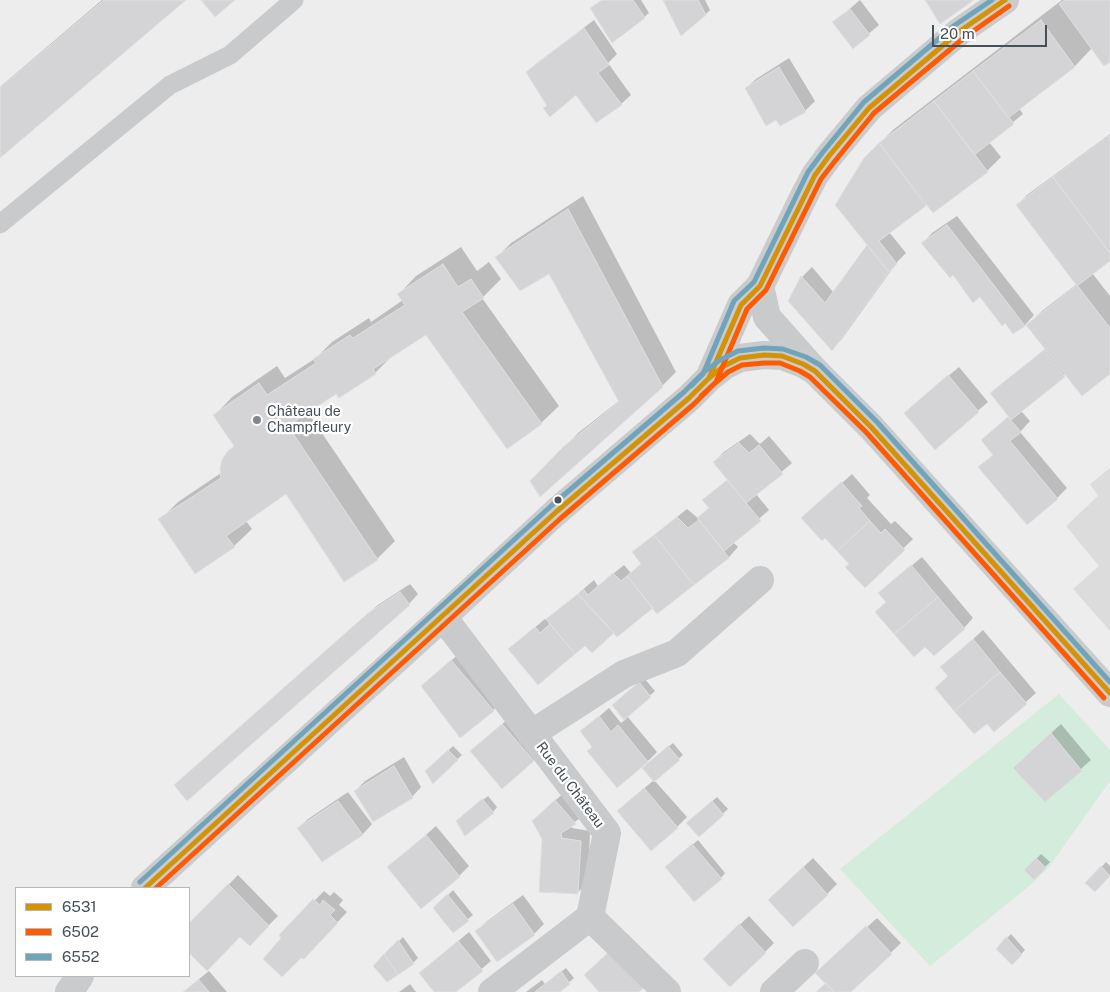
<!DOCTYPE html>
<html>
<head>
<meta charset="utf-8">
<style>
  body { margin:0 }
  #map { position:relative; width:1110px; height:992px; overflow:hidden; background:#eeeded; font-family:"Public Sans",sans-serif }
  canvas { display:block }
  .legend { position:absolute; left:15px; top:887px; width:175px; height:90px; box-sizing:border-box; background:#fff; border:1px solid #b5b9bc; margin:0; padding:6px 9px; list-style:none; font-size:15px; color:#465058 }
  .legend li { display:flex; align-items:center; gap:10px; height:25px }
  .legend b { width:25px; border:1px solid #b5b9bc }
  .scale { position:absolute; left:932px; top:25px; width:115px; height:22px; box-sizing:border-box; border:2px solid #465058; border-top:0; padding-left:6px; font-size:15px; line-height:18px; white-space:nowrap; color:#465058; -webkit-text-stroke:4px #fff; paint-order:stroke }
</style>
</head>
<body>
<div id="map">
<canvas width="1110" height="992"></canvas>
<ul class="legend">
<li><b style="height:6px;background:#d49204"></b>6531</li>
<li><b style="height:6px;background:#ff5a00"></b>6502</li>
<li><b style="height:6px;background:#70a4bb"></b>6552</li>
</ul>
<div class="scale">20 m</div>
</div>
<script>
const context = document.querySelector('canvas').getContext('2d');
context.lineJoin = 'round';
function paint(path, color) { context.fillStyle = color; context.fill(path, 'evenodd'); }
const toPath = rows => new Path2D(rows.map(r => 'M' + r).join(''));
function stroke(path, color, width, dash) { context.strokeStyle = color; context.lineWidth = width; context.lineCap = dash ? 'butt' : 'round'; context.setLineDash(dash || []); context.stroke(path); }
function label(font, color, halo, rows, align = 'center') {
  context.font = font + ' "Public Sans",sans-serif'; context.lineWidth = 4.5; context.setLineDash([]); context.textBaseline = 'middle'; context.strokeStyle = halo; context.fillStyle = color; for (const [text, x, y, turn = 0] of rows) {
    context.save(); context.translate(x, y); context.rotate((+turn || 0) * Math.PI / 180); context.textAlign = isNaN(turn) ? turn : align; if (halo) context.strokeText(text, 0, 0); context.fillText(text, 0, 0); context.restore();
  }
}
paint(toPath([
  [1110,468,1110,631,1073,589,1099,566,1066,526,1098,496,1090,484]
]), '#dcdcdd');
paint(toPath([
  [1059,694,1110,750,1110,781,1049,867,1033,883,930,966,840,869]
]), '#d3ecdb');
paint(toPath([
  [102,0,184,0,0,156,0,87],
  [602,0,641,0,649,13,644,17,592,8],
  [664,0,705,0,710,10,705,15],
  [860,0,879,25,853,47,834,22],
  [1062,0,1110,0,1110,60,1092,48,1075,66,1019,108,1023,114,989,142,1001,157,987,171,927,204,889,232,906,253,898,261,841,340,832,349,789,301,802,277,812,267,834,293,869,245,865,158,894,129],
  [594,20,617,54,608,63,631,95,621,104,577,93,548,105,527,72,537,63],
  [789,58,815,101,805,111,780,124,746,88,756,79],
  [1110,134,1110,259,1092,273,1110,296,1110,372,1066,374,1021,411,1030,421,1020,432,1067,488,1057,498,980,467,994,454,982,440,1009,416,992,393,1046,348,1028,325,1042,311,1077,284,1018,205,1027,195],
  [583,196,676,372,662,386,564,448,578,433,619,401,550,272,497,257,511,243],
  [957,216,1034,315,1025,325,1013,332,980,296,953,273,923,243,932,233],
  [461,247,477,271,489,262,501,279,482,298,559,406,541,423,427,333,394,354,375,373,336,392,307,411,395,541,377,559,345,580,286,493,246,521,252,529,234,546,160,520,178,502,221,473,236,445,215,415,232,397,277,366,285,378,316,358,332,342,369,318,371,322,403,300,399,294,416,276],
  [959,367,988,402,935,448,915,404],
  [750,434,760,444,769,436,792,463,756,494,769,510,733,542,738,547,729,557,658,612,653,606,614,632,585,644,538,683,520,640,545,619,547,620,594,580,598,586,624,565,631,573,642,563,634,553,644,543,687,509,698,518,710,507,714,491,728,479,714,462,724,452],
  [852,474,870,495,867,498,891,524,895,521,913,539,865,586,850,564,825,537,813,509],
  [922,557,973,618,964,628,925,645,887,602,890,584],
  [410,584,418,594,409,604,185,776,378,605],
  [983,630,1036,693,994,730,949,676,952,658],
  [462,651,502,701,493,710,433,677],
  [644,678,655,691,627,716,657,752,648,761,594,746,582,731,609,708,621,723,626,719,613,705],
  [513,715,543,751,533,761,482,741],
  [1061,724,1091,760,1045,801,1024,758],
  [673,743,683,755,654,780,687,817,677,827,628,802,654,780,649,763],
  [453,746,462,755,433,782,426,771],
  [404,757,421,787,412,797,355,791,365,781],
  [348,792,372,824,363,834,322,861,298,828,308,819],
  [565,792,585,814,571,825,572,828,590,831,588,883,578,892,543,811],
  [488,796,497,807,493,812,462,816],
  [717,797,728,809,699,835,693,818],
  [436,826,469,866,459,876,389,867],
  [698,840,725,873,721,878,671,863],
  [1041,854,1050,862,1034,878,1025,870],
  [813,858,837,884,827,894,779,890],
  [1106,862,1110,866,1110,875,1095,891,1087,883],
  [238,875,278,916,250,944,240,935,207,969,189,951,189,925],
  [453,890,473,915,453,931,435,908],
  [324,891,330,896,334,892,343,900,339,905,347,912,313,948,280,936],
  [523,895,544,924,534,934,498,960,477,931,486,922],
  [749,916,774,943,765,952,714,949],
  [877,918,901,943,851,991,852,992,816,992,827,983,827,964],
  [469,932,491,961,454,992,436,992,420,973],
  [1011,934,1025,950,1012,964,1007,938],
  [403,937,418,958,413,963,374,966],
  [566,968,574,978,558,992,526,992,542,980,545,984],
  [209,971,227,992,183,992],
  [410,984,416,992,399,992]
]), '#0003');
const building = toPath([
  [104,0,186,0,0,158,0,88,104,0],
  [201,0,235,0,215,17,201,0],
  [602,0,633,0,645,18,612,43,590,8,602,0],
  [663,0,698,0,706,15,681,36,663,0],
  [925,0,974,0,940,24,925,0],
  [1065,0,1110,0,1110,62,1104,66,1059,4,1065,0],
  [850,9,870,35,853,49,832,22,850,9],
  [1041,20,1075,67,1008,118,973,71,1041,20],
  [584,28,609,65,598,73,622,105,596,123,576,95,550,117,543,108,547,106,526,72,584,28],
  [779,67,806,112,780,126,776,120,766,126,745,88,779,67],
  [973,71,1014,124,974,155,934,101,973,71],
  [934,101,988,172,933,213,879,143,934,101],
  [1110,135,1110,253,1053,177,1110,135],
  [879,143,926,206,879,241,897,264,889,272,835,205,864,158,879,143],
  [1053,177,1110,253,1110,261,1077,286,1016,205,1053,177],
  [568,209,663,387,540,497,530,481,563,447,619,402,549,274,520,291,495,257,568,209],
  [947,225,980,267,1025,326,1013,334,1005,323,1002,326,980,297,973,303,953,275,950,278,921,243,947,225],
  [867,245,889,272,832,351,788,301,801,276,825,303,867,245],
  [443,264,458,287,471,279,484,298,462,312,542,424,507,449,426,335,373,369,376,374,339,398,336,394,288,426,378,560,344,582,286,494,226,536,235,547,195,574,158,519,221,478,220,469,222,460,227,452,234,446,213,415,259,383,267,395,316,363,313,359,350,335,353,338,405,305,397,294,443,264],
  [1077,285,1110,328,1110,374,1082,396,1026,325,1077,285],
  [1044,350,1065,377,1011,420,990,393,1044,350],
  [948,375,979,412,935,450,904,413,948,375],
  [1008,417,1021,432,1010,441,1058,499,1027,525,978,467,993,455,981,440,1008,417],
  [739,443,749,453,759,445,783,474,746,503,713,462,739,443],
  [727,480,761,521,724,551,697,518,709,508,702,500,727,480],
  [841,482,862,506,859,508,870,521,837,551,825,538,822,541,801,518,841,482],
  [677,517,688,528,699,520,729,558,694,585,654,535,677,517],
  [870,521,881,533,885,529,905,550,865,588,845,567,849,564,837,551,870,521],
  [654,535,694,585,657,614,627,576,641,564,632,552,654,535],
  [911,565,938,597,894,634,875,612,886,602,878,593,911,565],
  [613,573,621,581,627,576,653,608,617,637,578,594,583,589,588,595,613,573],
  [400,592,410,605,187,801,174,785,367,614,400,592],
  [578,594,614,633,592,653,585,646,575,654,546,619,578,594],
  [938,597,965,629,934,656,925,647,914,657,894,634,938,597],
  [550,624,575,654,538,685,508,649,535,627,540,633,550,624],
  [973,639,1000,672,954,711,935,688,948,676,940,667,973,639],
  [451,660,494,711,460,738,421,686,451,660],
  [1000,672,1027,704,994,732,987,724,974,734,954,711,1000,672],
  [639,682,651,697,624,720,612,705,639,682],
  [599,716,611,732,618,725,648,762,617,788,587,751,592,747,580,731,599,716],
  [502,724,534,761,502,789,470,751,502,724],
  [1051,733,1082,771,1045,802,1013,768,1051,733],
  [668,746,680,760,654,782,642,768,668,746],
  [448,750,458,760,433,784,425,771,448,750],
  [394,766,413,798,373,822,354,791,394,766],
  [644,788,678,828,651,851,617,811,644,788],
  [482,799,494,813,465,836,456,821,482,799],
  [555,800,576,824,561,833,562,838,581,841,578,894,539,892,542,839,532,821,555,800],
  [338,801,363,835,322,862,297,828,338,801],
  [712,801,724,815,699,837,686,823,712,801],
  [426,835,460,877,421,909,387,867,426,835],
  [692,844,722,879,694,902,665,867,692,844],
  [1036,858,1046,868,1034,880,1024,870,1036,858],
  [1101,866,1110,876,1095,892,1085,883,1101,866],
  [803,867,828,895,793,927,768,900,803,867],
  [228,884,269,926,250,946,240,937,207,971,189,953,189,923,228,884],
  [447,894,469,921,453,933,433,908,447,894],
  [313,899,320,905,323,900,335,910,330,915,338,923,304,959,301,958,282,977,263,959,281,938,279,935,313,899],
  [513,904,535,935,497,962,475,931,513,904],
  [739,924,766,953,730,987,703,959,739,924],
  [866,926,892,954,851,992,834,992,815,973,866,926],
  [1006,937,1022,955,1012,965,996,949,1006,937],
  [398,940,414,964,398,975,384,954,398,940],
  [458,941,483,971,456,992,434,992,419,973,458,941],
  [612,949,646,986,639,992,599,992,584,975,612,949],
  [384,954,398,975,387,982,373,966,384,954],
  [561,971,570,984,560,992,535,992,561,971],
  [199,980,209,992,183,992,199,980],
  [826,983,834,992,816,992,826,983]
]);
paint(building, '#d4d4d6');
stroke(building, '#dfdfe0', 1);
stroke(toPath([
  [0,224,170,85,230,55,294,0]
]), '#c8cacc', 19);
stroke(toPath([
  [760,286,767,317,815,371],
  [443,617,607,833,590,917,492,992],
  [531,734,624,674,677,653,760,580],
  [590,917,667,992],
  [774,992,805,963]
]), '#c8cacc', 28);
stroke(toPath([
  [709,378,741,305,760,286,803,198,815,175,829,156,869,108,960,31,1005,0],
  [145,888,443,617,556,512,689,398,709,378,724,366,740,358,764,355,782,356,803,364,815,371,871,427,1110,693],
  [69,992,80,976]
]), '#c9cbcd', 28);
stroke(toPath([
  [696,391,709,378,741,305,760,286,815,175,829,156,869,108,960,31,1005,0],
  [145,888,556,512,689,398,709,378,724,366,740,358,764,355,782,356,803,364,815,371,871,427,1110,693]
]), '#d49204', 5);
stroke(toPath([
  [701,396,716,382,747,309,766,290,821,179,835,161,874,113,965,37,1009,6],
  [156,888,561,518,694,404,714,384,728,372,742,365,764,363,780,363,800,371,810,377,866,432,1104,698]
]), '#ff5a00', 5);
stroke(toPath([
  [691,386,703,374,734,301,754,282,808,172,823,152,864,102,955,25,992,0],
  [140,882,551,506,684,392,704,372,720,360,738,351,764,348,783,349,806,357,820,365,877,422,1110,682]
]), '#70a4bb', 5);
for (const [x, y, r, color] of [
  [257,420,5,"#81878c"],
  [558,500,4.5,"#465058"]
]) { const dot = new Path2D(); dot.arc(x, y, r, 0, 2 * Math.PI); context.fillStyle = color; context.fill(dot); stroke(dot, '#fff', 2); }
label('14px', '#465058', '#fff', [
  ["Château de",267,412],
  ["Champfleury",267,428]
], 'left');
label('14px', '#465058', '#fff', [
  ["Rue du Château",570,785,53]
]);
</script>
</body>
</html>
